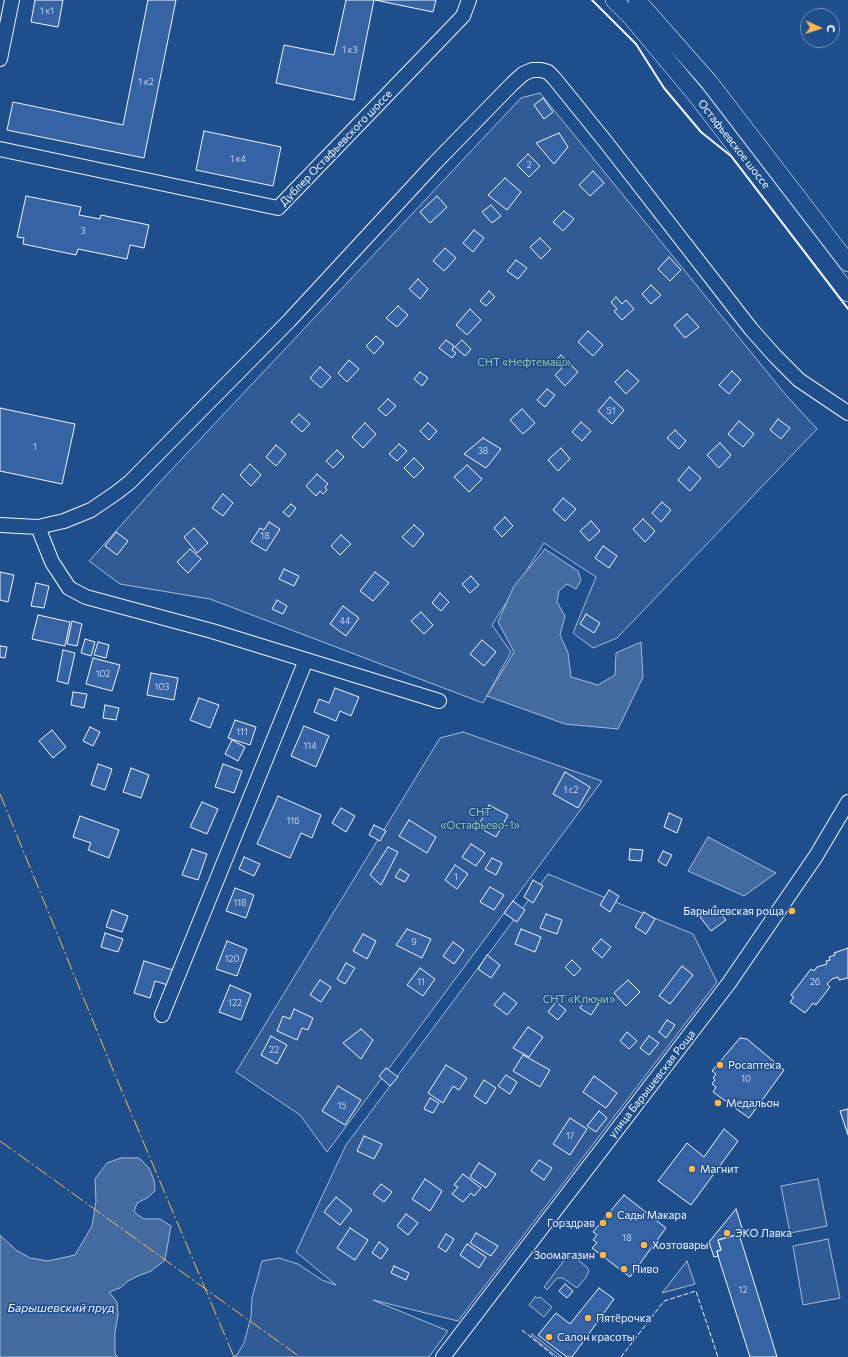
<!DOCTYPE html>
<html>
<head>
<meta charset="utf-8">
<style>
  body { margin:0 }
  #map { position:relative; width:848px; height:1357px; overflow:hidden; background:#1f4e8c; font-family:Commissioner,sans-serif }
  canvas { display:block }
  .north { position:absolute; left:800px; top:8px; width:40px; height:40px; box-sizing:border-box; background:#1f4e8c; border:1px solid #7391ba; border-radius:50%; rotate:93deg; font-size:11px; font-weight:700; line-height:16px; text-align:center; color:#f2f6ff }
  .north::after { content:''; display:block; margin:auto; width:14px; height:18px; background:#ffb74d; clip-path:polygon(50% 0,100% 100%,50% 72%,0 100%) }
</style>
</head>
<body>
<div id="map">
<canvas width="848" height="1357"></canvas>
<div class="north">С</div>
</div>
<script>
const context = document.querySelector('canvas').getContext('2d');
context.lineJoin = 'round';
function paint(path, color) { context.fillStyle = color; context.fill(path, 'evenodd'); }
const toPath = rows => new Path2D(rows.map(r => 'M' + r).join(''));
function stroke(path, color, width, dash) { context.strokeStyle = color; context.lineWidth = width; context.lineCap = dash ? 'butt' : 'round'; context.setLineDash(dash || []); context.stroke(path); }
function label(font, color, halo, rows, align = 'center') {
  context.font = font + ' Commissioner,sans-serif'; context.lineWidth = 3; context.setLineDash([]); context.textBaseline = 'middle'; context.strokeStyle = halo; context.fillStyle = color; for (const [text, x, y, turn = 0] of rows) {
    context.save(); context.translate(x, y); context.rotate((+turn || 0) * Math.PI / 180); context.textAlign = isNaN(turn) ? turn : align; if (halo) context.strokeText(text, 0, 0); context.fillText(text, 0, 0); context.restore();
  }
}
const built = toPath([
  [540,93,785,394,817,429,617,638,593,648,573,633,596,577,544,543,492,625,511,652,483,703,210,599,120,584,89,561,159,483,521,98,540,93],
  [463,732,602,781,327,1152,300,1115,236,1072,440,738,463,732],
  [548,874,693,934,717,982,458,1321,373,1300,448,1331,429,1357,232,1357,237,1355,244,1343,251,1317,252,1298,262,1261,279,1258,298,1264,322,1280,336,1285,296,1252,346,1145,548,874],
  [818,1179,827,1226,790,1233,781,1186,818,1179],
  [828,1239,840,1298,803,1305,793,1246,828,1239],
  [568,1257,574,1257,587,1267,589,1271,586,1277,577,1288,563,1278,557,1278,547,1290,544,1287,565,1259,568,1257],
  [687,1261,695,1284,662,1293,687,1261],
  [535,1297,538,1298,540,1297,552,1307,544,1317,529,1305,535,1297],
  [532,1334,562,1357,557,1357,531,1336,532,1334]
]);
paint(built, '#305b95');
stroke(built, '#a8bbd7', 1);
const water = toPath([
  [545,549,578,571,581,580,576,589,567,584,559,591,557,602,565,616,560,635,568,653,571,677,598,685,615,675,616,653,641,642,643,677,618,729,565,724,487,696,514,652,498,622,514,586,545,549],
  [708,837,776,873,744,896,688,871,708,837],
  [121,1158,139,1158,149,1168,154,1180,155,1191,147,1198,137,1203,134,1212,144,1219,160,1219,171,1226,165,1260,151,1271,138,1276,128,1281,120,1288,109,1292,117,1302,118,1315,115,1332,115,1354,118,1357,0,1357,0,1235,16,1250,30,1258,48,1261,75,1255,92,1226,96,1201,95,1179,107,1163,121,1158]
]);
paint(water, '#446ba0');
stroke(water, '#a8bbd7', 1);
const building = toPath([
  [35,0,63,0,58,27,31,22,35,0],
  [148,0,176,0,144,158,7,130,13,102,123,125,148,0],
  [346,0,374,0,354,100,276,83,284,45,334,55,346,0],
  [375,0,436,0,433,12,375,0],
  [543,98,553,112,544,119,534,105,543,98],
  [204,131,281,147,273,186,196,170,204,131],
  [559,133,568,147,554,164,536,143,559,133],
  [528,154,540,166,529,177,517,165,528,154],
  [593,171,604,183,590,196,579,185,593,171],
  [505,178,521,192,507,210,488,195,505,178],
  [26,196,81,207,79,215,100,219,101,215,149,225,144,248,130,245,127,259,78,249,76,255,23,244,24,238,17,237,26,196],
  [437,196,447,207,430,223,420,212,437,196],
  [491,205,501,216,492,223,482,212,491,205],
  [564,211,574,219,563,231,553,222,564,211],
  [474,230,484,238,473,252,463,243,474,230],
  [540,238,551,249,541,259,530,247,540,238],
  [445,248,456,258,444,271,433,261,445,248],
  [669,257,681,270,670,281,658,269,669,257],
  [516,260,527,268,518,279,507,271,516,260],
  [418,279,428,289,420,299,409,289,418,279],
  [651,285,661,295,651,304,642,294,651,285],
  [489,291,495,297,486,306,480,301,489,291],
  [616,297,622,304,626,300,634,309,622,320,614,311,617,309,611,302,616,297],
  [398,306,408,315,397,327,386,318,398,306],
  [470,309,481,320,467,335,456,325,470,309],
  [687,314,699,327,685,338,674,325,687,314],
  [588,331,603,345,593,356,578,342,588,331],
  [376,336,384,343,374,354,366,346,376,336],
  [446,340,454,346,452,350,456,353,452,358,439,348,446,340],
  [462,340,471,349,465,356,455,347,462,340],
  [561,355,578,372,565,386,555,375,562,368,555,361,561,355],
  [349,360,359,369,347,382,338,373,349,360],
  [320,367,331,377,321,388,310,378,320,367],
  [627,370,639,381,626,394,615,382,627,370],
  [732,371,741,380,729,394,719,385,732,371],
  [420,372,428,378,422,386,414,379,420,372],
  [547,389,555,395,545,407,537,400,547,389],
  [610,397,624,410,612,424,598,411,610,397],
  [388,399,396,406,386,416,378,409,388,399],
  [0,408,75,424,62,484,0,471,0,408],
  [522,409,535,423,523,434,510,420,522,409],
  [299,414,310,424,302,432,291,422,299,414],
  [778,419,790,428,781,439,770,430,778,419],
  [739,421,754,434,743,447,728,434,739,421],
  [581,422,591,431,582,441,572,432,581,422],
  [365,423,376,434,363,448,352,437,365,423],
  [428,423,437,431,429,440,420,431,428,423],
  [675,430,686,441,679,449,667,438,675,430],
  [483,438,501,449,486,468,464,454,483,438],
  [720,443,731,455,719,468,707,455,720,443],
  [399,444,407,451,397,461,389,454,399,444],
  [276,445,286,454,276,466,266,457,276,445],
  [561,448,570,459,558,471,548,460,561,448],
  [337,450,344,457,333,468,326,461,337,450],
  [414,458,424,468,414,478,404,468,414,458],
  [250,464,261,475,251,486,240,475,250,464],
  [467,465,482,479,469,492,454,477,467,465],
  [689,467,701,478,690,491,678,480,689,467],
  [317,474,328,484,325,487,327,490,323,494,320,491,316,496,306,486,317,474],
  [223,494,233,503,223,516,212,508,223,494],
  [563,498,576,509,565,521,553,510,563,498],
  [662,502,671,510,661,522,652,513,662,502],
  [291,504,296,508,289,517,283,512,291,504],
  [505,517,513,526,502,537,494,528,505,517],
  [643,519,655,531,645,542,633,529,643,519],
  [591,521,600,531,589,541,580,531,591,521],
  [269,522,280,529,266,551,251,542,260,528,264,530,269,522],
  [414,525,424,534,413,547,402,537,414,525],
  [194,528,208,543,197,553,184,537,194,528],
  [116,532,128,541,117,555,105,546,116,532],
  [341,535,351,544,340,555,331,546,341,535],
  [603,546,617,556,609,568,595,558,603,546],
  [190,549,201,559,188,573,177,562,190,549],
  [284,569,299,576,294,586,279,579,284,569],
  [0,572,14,575,8,602,0,600,0,572],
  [375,572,389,583,373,601,360,591,375,572],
  [471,576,479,585,470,593,462,584,471,576],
  [36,583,49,586,44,608,31,606,36,583],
  [440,593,449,602,441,611,432,603,440,593],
  [277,600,287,606,283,614,272,609,277,600],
  [343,606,359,618,346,636,330,624,343,606],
  [421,612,433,625,424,634,411,621,421,612],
  [586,614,600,623,594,633,580,624,586,614],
  [38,615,70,622,65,646,32,639,38,615],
  [72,621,82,624,77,646,67,644,72,621],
  [85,639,95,642,91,656,81,653,85,639],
  [482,640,496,652,484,666,470,654,482,640],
  [98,642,109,645,106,658,94,655,98,642],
  [0,646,7,647,5,658,0,657,0,646],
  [63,650,75,653,68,684,57,681,63,650],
  [93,658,120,665,112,691,86,684,93,658],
  [151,673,178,678,174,700,147,695,151,673],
  [335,688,359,697,351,716,340,711,336,721,314,712,319,699,329,703,335,688],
  [73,692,87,694,84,708,71,705,73,692],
  [199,698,219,705,210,728,190,720,199,698],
  [105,705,119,708,116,720,103,718,105,705],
  [235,720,256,727,250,745,228,738,235,720],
  [304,726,329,736,316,767,291,756,304,726],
  [90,727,100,732,93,746,83,741,90,727],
  [52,730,66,747,53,758,39,741,52,730],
  [232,740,245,747,238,761,225,754,232,740],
  [98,764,112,769,105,790,91,785,98,764],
  [223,764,242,771,234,793,215,787,223,764],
  [131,768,149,775,141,798,123,792,131,768],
  [565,772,590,787,578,808,553,794,565,772],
  [278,796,321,815,312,838,301,833,290,858,257,844,278,796],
  [202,802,218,809,207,834,190,827,202,802],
  [489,805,508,815,496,837,478,827,489,805],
  [341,808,355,816,346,832,332,823,341,808],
  [669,813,682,819,677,833,664,827,669,813],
  [80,816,119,830,109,858,88,850,91,843,73,837,80,816],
  [409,820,436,837,427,853,399,836,409,820],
  [374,825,386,831,380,841,369,835,374,825],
  [471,844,485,853,476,866,462,857,471,844],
  [388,847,398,852,381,885,370,875,388,847],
  [192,849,207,854,198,880,182,875,192,849],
  [630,849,643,850,641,861,629,860,630,849],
  [663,851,672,855,666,866,658,861,663,851],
  [244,857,260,864,254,876,239,869,244,857],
  [492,858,502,863,496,875,485,869,492,858],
  [455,865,468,874,457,889,445,880,455,865],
  [400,869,409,875,405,882,395,877,400,869],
  [533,880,543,886,533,903,524,897,533,880],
  [490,887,504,895,494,910,480,902,490,887],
  [235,888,254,895,246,918,226,911,235,888],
  [609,890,619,896,610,912,600,905,609,890],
  [513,901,525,910,517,922,504,913,513,901],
  [715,906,726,920,711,931,700,917,715,906],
  [112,910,128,916,122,932,106,927,112,910],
  [644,912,655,919,646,934,635,927,644,912],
  [546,914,562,920,557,934,540,928,546,914],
  [407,929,431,939,422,958,396,945,407,929],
  [521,929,541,937,535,952,515,944,521,929],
  [105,933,123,939,118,952,101,947,105,933],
  [363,934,376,941,367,959,353,951,363,934],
  [601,939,611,947,602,958,592,949,601,939],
  [227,941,247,949,237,976,216,969,227,941],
  [453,942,464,950,454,964,443,956,453,942],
  [848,948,848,978,839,980,838,977,832,979,827,984,830,987,816,1005,813,1003,805,1013,790,1002,794,997,791,995,811,969,814,971,817,967,827,964,826,961,830,960,829,957,835,955,834,953,848,948],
  [487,955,500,965,491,978,478,969,487,955],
  [572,960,581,969,574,976,565,967,572,960],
  [144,961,176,971,171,986,155,981,150,998,134,993,144,961],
  [346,963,355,968,345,984,337,979,346,963],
  [682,966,693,975,670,1004,659,996,682,966],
  [420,968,435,979,423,996,407,985,420,968],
  [320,980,331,987,321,1002,310,995,320,980],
  [628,980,640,992,626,1006,614,993,628,980],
  [230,985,251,994,241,1020,219,1012,230,985],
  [504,993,517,1003,507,1015,494,1005,504,993],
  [587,996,599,1003,591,1015,580,1008,587,996],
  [556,1002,566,1010,558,1020,548,1012,556,1002],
  [294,1009,313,1018,308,1030,302,1028,297,1040,277,1031,283,1016,290,1019,294,1009],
  [667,1020,675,1025,666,1038,659,1032,667,1020],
  [528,1027,543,1037,529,1057,513,1048,528,1027],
  [361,1029,373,1040,361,1059,343,1043,361,1029],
  [627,1032,637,1041,629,1049,620,1041,627,1032],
  [271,1036,287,1045,277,1064,261,1055,271,1036],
  [649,1036,659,1043,649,1055,640,1048,649,1036],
  [740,1038,747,1039,784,1070,749,1118,713,1092,716,1087,712,1084,715,1080,713,1078,716,1074,712,1071,740,1038],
  [523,1055,550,1070,540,1087,513,1071,523,1055],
  [446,1065,467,1078,459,1090,453,1086,443,1103,428,1093,446,1065],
  [386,1068,398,1077,390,1086,379,1076,386,1068],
  [506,1075,517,1082,510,1094,498,1086,506,1075],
  [594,1076,617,1093,606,1108,583,1092,594,1076],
  [484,1080,496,1088,486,1104,474,1096,484,1080],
  [338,1086,361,1100,345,1125,322,1111,338,1086],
  [430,1098,439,1103,433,1113,424,1109,430,1098],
  [848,1109,848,1135,840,1111,848,1109],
  [599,1111,607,1118,596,1132,587,1126,599,1111],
  [570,1118,587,1129,570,1155,553,1144,570,1118],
  [724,1129,738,1141,691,1205,658,1181,687,1143,704,1157,724,1129],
  [364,1136,382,1144,374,1159,357,1151,364,1136],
  [539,1160,552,1168,544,1180,531,1171,539,1160],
  [479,1163,496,1174,486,1188,470,1177,479,1163],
  [463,1174,481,1188,474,1196,471,1193,463,1202,452,1194,458,1187,454,1185,463,1174],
  [425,1179,442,1191,430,1211,412,1199,425,1179],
  [381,1184,392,1192,384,1202,373,1194,381,1184],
  [624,1195,666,1228,630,1277,592,1248,597,1243,593,1240,597,1235,593,1232,624,1195],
  [336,1197,352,1210,340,1225,324,1212,336,1197],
  [736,1209,743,1231,738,1232,739,1234,718,1240,721,1250,717,1251,718,1256,714,1257,709,1242,736,1209],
  [406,1214,418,1223,408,1235,397,1226,406,1214],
  [350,1228,368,1240,355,1260,337,1248,350,1228],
  [476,1233,498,1246,491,1256,470,1243,476,1233],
  [446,1234,454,1239,446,1252,438,1247,446,1234],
  [739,1234,749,1266,777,1357,750,1357,718,1256,717,1251,721,1250,718,1240,739,1234],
  [379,1242,388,1249,381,1259,372,1253,379,1242],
  [467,1244,486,1257,479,1268,460,1255,467,1244],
  [394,1266,409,1273,406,1280,391,1273,394,1266],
  [565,1284,573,1291,567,1298,559,1291,565,1284],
  [599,1288,614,1299,572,1357,567,1357,538,1335,556,1313,570,1324,599,1288]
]);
paint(building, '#3563a3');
stroke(building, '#f2f6ff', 1);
const minor = toPath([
  [0,59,12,0],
  [0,149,278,208,463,16,469,0],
  [0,525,38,527,64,521,91,510,116,493,130,482,289,321,435,163,512,84,523,74,532,70,541,70,548,72,554,78,605,141,751,329,775,356,799,380,848,413],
  [38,527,52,562,69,588,86,597,212,631,439,701],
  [162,1015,306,660],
  [443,1357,729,983,816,856,848,802]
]);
const major = toPath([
  [614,0,632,18,697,96,848,293],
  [637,0,710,83,848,263]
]);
stroke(minor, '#f2f6ff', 16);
stroke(major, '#f2f6ff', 18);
stroke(minor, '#1f4e8c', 14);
stroke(major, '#1f4e8c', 17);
stroke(toPath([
  [522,1330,555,1357],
  [621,1357,664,1301,696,1291,718,1357]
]), '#f2f6ff', 1, [5, 2]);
stroke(toPath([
  [592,0,636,44,664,88,701,132,731,156,848,309]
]), '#f2f6ff', 2);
stroke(toPath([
  [0,794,113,1070,234,1357],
  [0,1141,300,1357]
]), '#ffb74d', 1, [14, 3, 2, 3]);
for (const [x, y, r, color] of [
  [792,911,4,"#ffb74d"],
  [720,1065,4,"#ffb74d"],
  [718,1103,4,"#ffb74d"],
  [692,1169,4,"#ffb74d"],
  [609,1215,4,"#ffb74d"],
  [603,1223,4,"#ffb74d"],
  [727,1233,4,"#ffb74d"],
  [644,1245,4,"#ffb74d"],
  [603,1255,4,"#ffb74d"],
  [624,1269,4,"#ffb74d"],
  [588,1318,4,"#ffb74d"],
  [549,1337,4,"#ffb74d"]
]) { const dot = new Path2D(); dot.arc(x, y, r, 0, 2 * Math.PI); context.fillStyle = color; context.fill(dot); stroke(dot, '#1f4e8c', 1.5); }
label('9px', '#c3d1e8', null, [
  ["1 к1",47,11],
  ["1 к3",350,50],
  ["1 к2",146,82],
  ["1 к4",238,159],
  ["2",529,165],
  ["3",83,231],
  ["51",611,411],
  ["1",35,447],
  ["38",483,451],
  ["18",265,536],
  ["44",345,621],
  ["102",103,674],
  ["103",162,687],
  ["111",242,732],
  ["114",310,746],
  ["1 с2",571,790],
  ["116",293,821],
  ["1",456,877],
  ["118",240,903],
  ["9",414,942],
  ["120",232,959],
  ["11",421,982],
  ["26",815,982],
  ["122",235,1003],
  ["22",274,1050],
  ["10",746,1079],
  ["15",342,1106],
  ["17",570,1136],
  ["18",627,1238],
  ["12",743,1290]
]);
label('11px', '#f2f6ff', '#1f4e8c', [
  ["Остафьевское шоссе",734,144,52],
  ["Дублер Остафьевского шоссе",336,148,-46],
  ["улица Барышевская Роща",652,1084,-52]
]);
label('11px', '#97c8a6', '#1f4e8c', [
  ["СНТ «Нефтемаш»",524,362],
  ["СНТ",480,812],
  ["«Остафьево-1»",480,825],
  ["СНТ «Ключи»",579,999]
]);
label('11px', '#f2f6ff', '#1f4e8c', [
  ["Барышевская роща",784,911,"right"],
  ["Росаптека",728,1065],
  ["Медальон",726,1103],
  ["Магнит",700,1169],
  ["Сады Макара",617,1215],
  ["Горздрав",595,1223,"right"],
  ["ЭКО Лавка",735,1233],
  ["Хозтовары",652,1245],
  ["Зоомагазин",595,1255,"right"],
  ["Пиво",632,1269],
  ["Пятёрочка",596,1318],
  ["Салон красоты",557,1337]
], 'left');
label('italic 12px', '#f2f6ff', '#1f4e8c', [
  ["Барышевский пруд",61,1308]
]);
</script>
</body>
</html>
